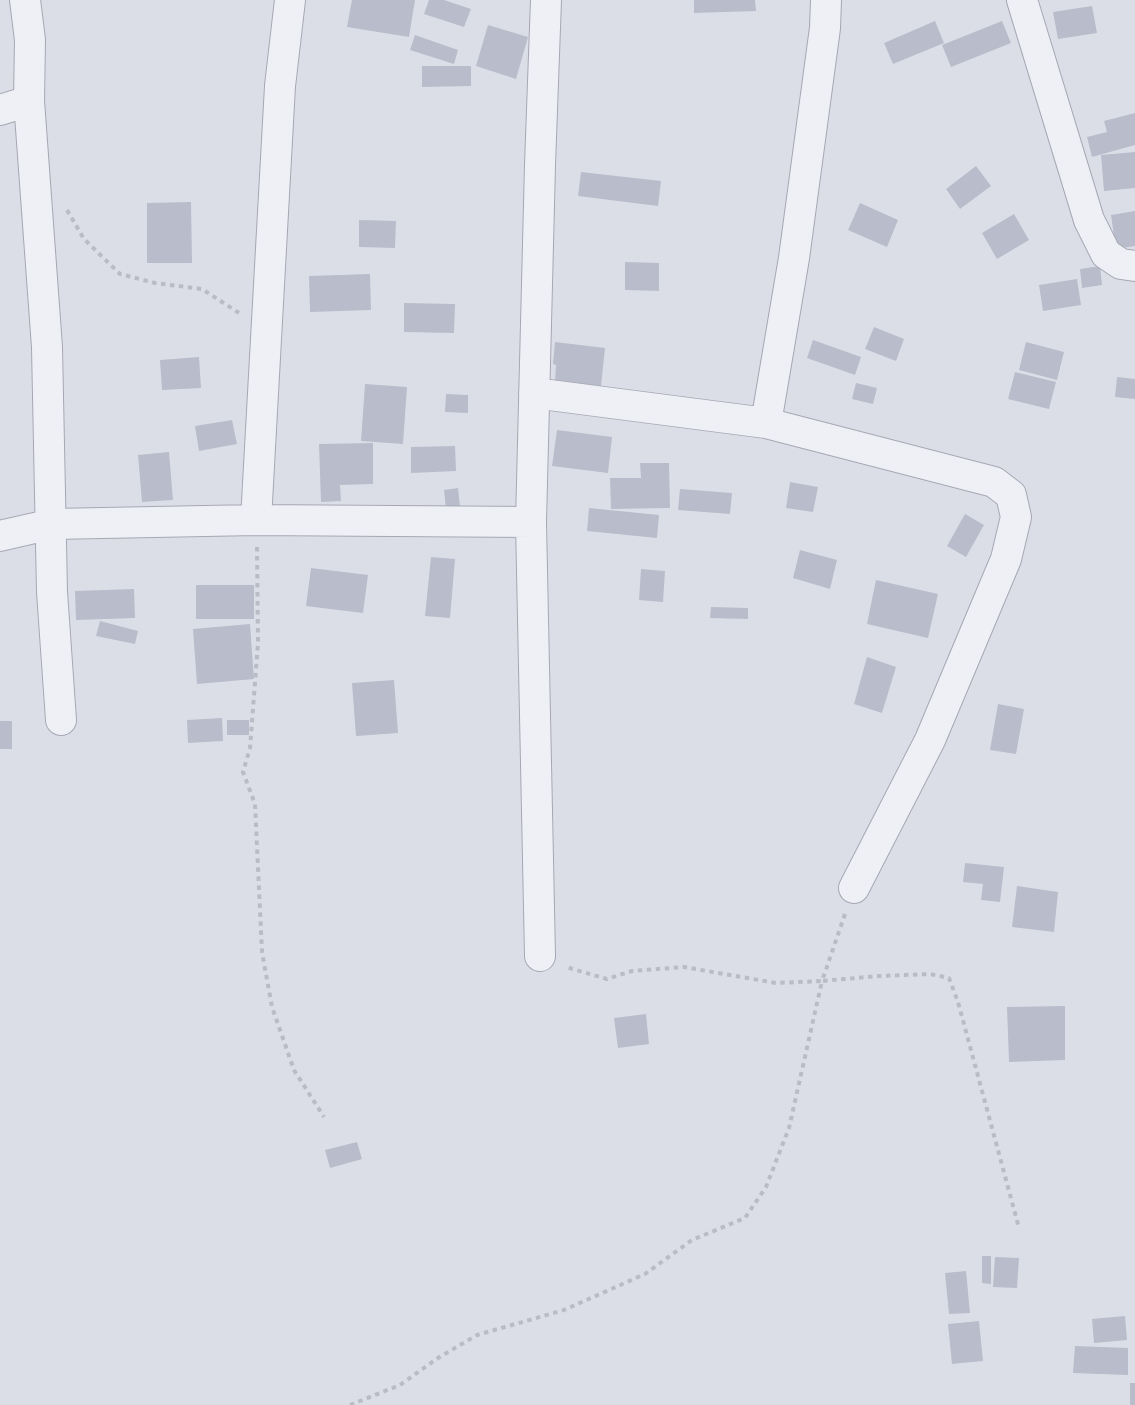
<!DOCTYPE html>
<html>
<head>
<meta charset="utf-8">
<style>
  body { margin:0 }
  canvas { display:block; background:#dcdee7 }
</style>
</head>
<body>
<canvas width="1135" height="1405"></canvas>
<script>
const context = document.querySelector('canvas').getContext('2d');
context.lineJoin = 'round';
function paint(path, color) { context.fillStyle = color; context.fill(path, 'evenodd'); }
const toPath = rows => new Path2D(rows.map(r => 'M' + r).join(''));
function stroke(path, color, width, dash) { context.strokeStyle = color; context.lineWidth = width; context.lineCap = dash ? 'butt' : 'round'; context.setLineDash(dash || []); context.stroke(path); }
paint(toPath([
  [352,0,415,0,409,37,347,27],
  [429,0,444,0,471,9,464,27,424,14],
  [694,0,755,0,756,11,694,13],
  [1092,6,1097,33,1058,39,1053,12],
  [935,21,944,43,893,64,884,43],
  [1002,21,1011,43,951,67,942,45],
  [488,25,528,37,516,79,476,66],
  [415,35,458,50,454,64,410,50],
  [422,66,471,66,471,86,422,87],
  [1135,113,1135,145,1092,157,1087,137,1107,132,1104,121],
  [1135,152,1135,188,1104,191,1101,155],
  [976,166,991,186,960,209,946,189],
  [581,172,661,181,658,206,578,196],
  [191,202,192,263,147,263,147,203],
  [860,203,898,220,887,247,848,230],
  [1135,211,1135,246,1116,249,1111,215],
  [1014,214,1029,240,997,259,982,233],
  [359,220,396,221,395,248,359,247],
  [625,262,659,263,659,291,625,290],
  [1100,266,1102,285,1082,288,1080,269],
  [370,274,371,310,310,312,309,276],
  [1077,279,1081,305,1043,311,1039,285],
  [404,303,455,304,454,333,404,332],
  [874,327,904,339,896,361,865,349],
  [813,340,861,357,855,375,807,358],
  [555,342,605,348,601,386,555,381,556,365,553,364],
  [1026,342,1064,352,1057,380,1019,370],
  [199,357,201,388,162,390,160,360],
  [1015,372,1056,382,1049,409,1008,399],
  [1117,377,1135,379,1135,399,1115,397],
  [856,383,877,388,873,404,852,399],
  [365,384,407,387,403,444,361,441],
  [446,394,468,395,468,413,445,412],
  [232,420,237,444,199,451,195,426],
  [557,430,612,437,608,473,552,466],
  [373,443,373,484,340,485,341,501,321,502,319,444],
  [455,446,456,471,411,473,411,447],
  [169,452,173,500,142,502,138,455],
  [640,463,669,463,670,508,611,509,610,478,641,478],
  [790,482,818,487,813,512,786,508],
  [458,488,460,507,446,509,444,490],
  [680,489,732,493,730,514,678,510],
  [589,508,659,515,657,538,587,531],
  [965,514,984,525,966,557,947,546],
  [800,550,837,560,830,589,793,578],
  [431,557,455,559,450,618,425,616],
  [311,568,368,575,363,613,306,606],
  [641,569,665,571,663,602,639,600],
  [876,580,938,594,928,638,867,624],
  [196,585,254,585,254,619,196,619],
  [134,589,135,618,76,620,75,591],
  [711,607,748,608,748,619,710,618],
  [100,621,138,631,135,644,96,636],
  [250,624,254,679,197,684,193,629],
  [867,657,896,667,882,713,854,704],
  [394,680,398,733,356,736,352,683],
  [998,704,1024,709,1016,754,990,750],
  [222,718,223,741,188,743,187,720],
  [227,720,249,720,249,735,227,735],
  [0,721,12,721,12,749,0,749],
  [965,863,1004,867,1000,902,981,900,983,884,963,882],
  [1017,886,1058,892,1054,932,1012,927],
  [1065,1006,1065,1060,1009,1062,1007,1007],
  [646,1014,649,1044,618,1048,614,1018],
  [357,1142,362,1159,330,1168,325,1150],
  [982,1256,991,1256,991,1284,982,1283],
  [995,1257,1019,1258,1017,1288,993,1287],
  [966,1271,970,1313,949,1314,945,1273],
  [1125,1316,1127,1340,1094,1343,1092,1319],
  [979,1321,983,1361,952,1364,948,1324],
  [1075,1346,1128,1348,1128,1375,1073,1373],
  [1130,1383,1135,1383,1135,1405,1130,1405]
]), '#b9bcca');
const street = toPath([
  [25,0,30,40,29,101,47,347,52,592,61,720],
  [1022,0,1089,220,1106,254,1121,264,1135,266],
  [0,110,29,101],
  [534,393,766,423,994,482,1011,495,1016,517,1006,559,930,740,854,888],
  [766,423,794,258,825,28,826,0],
  [256,520,280,86,290,0],
  [0,536,52,524,256,520,531,522],
  [540,956,531,522,540,165,546,0]
]);
stroke(street, '#a5a8b4', 32);
stroke(toPath([
  [67,210,84,239,120,274,155,283,202,289,239,313],
  [257,547,258,643,250,748,243,772,255,804,262,952,272,1007,294,1070,324,1117],
  [845,914,822,981,879,976,930,974,949,978,958,1002,1019,1228],
  [350,1405,400,1385,438,1358,477,1335,564,1310,645,1274,692,1240,745,1218,766,1187,789,1128,822,981,776,983,684,967,632,971,607,979,566,967]
]), '#babcc5', 4, [4.5, 4.5]);
stroke(street, '#eff0f5', 30);
</script>
</body>
</html>
